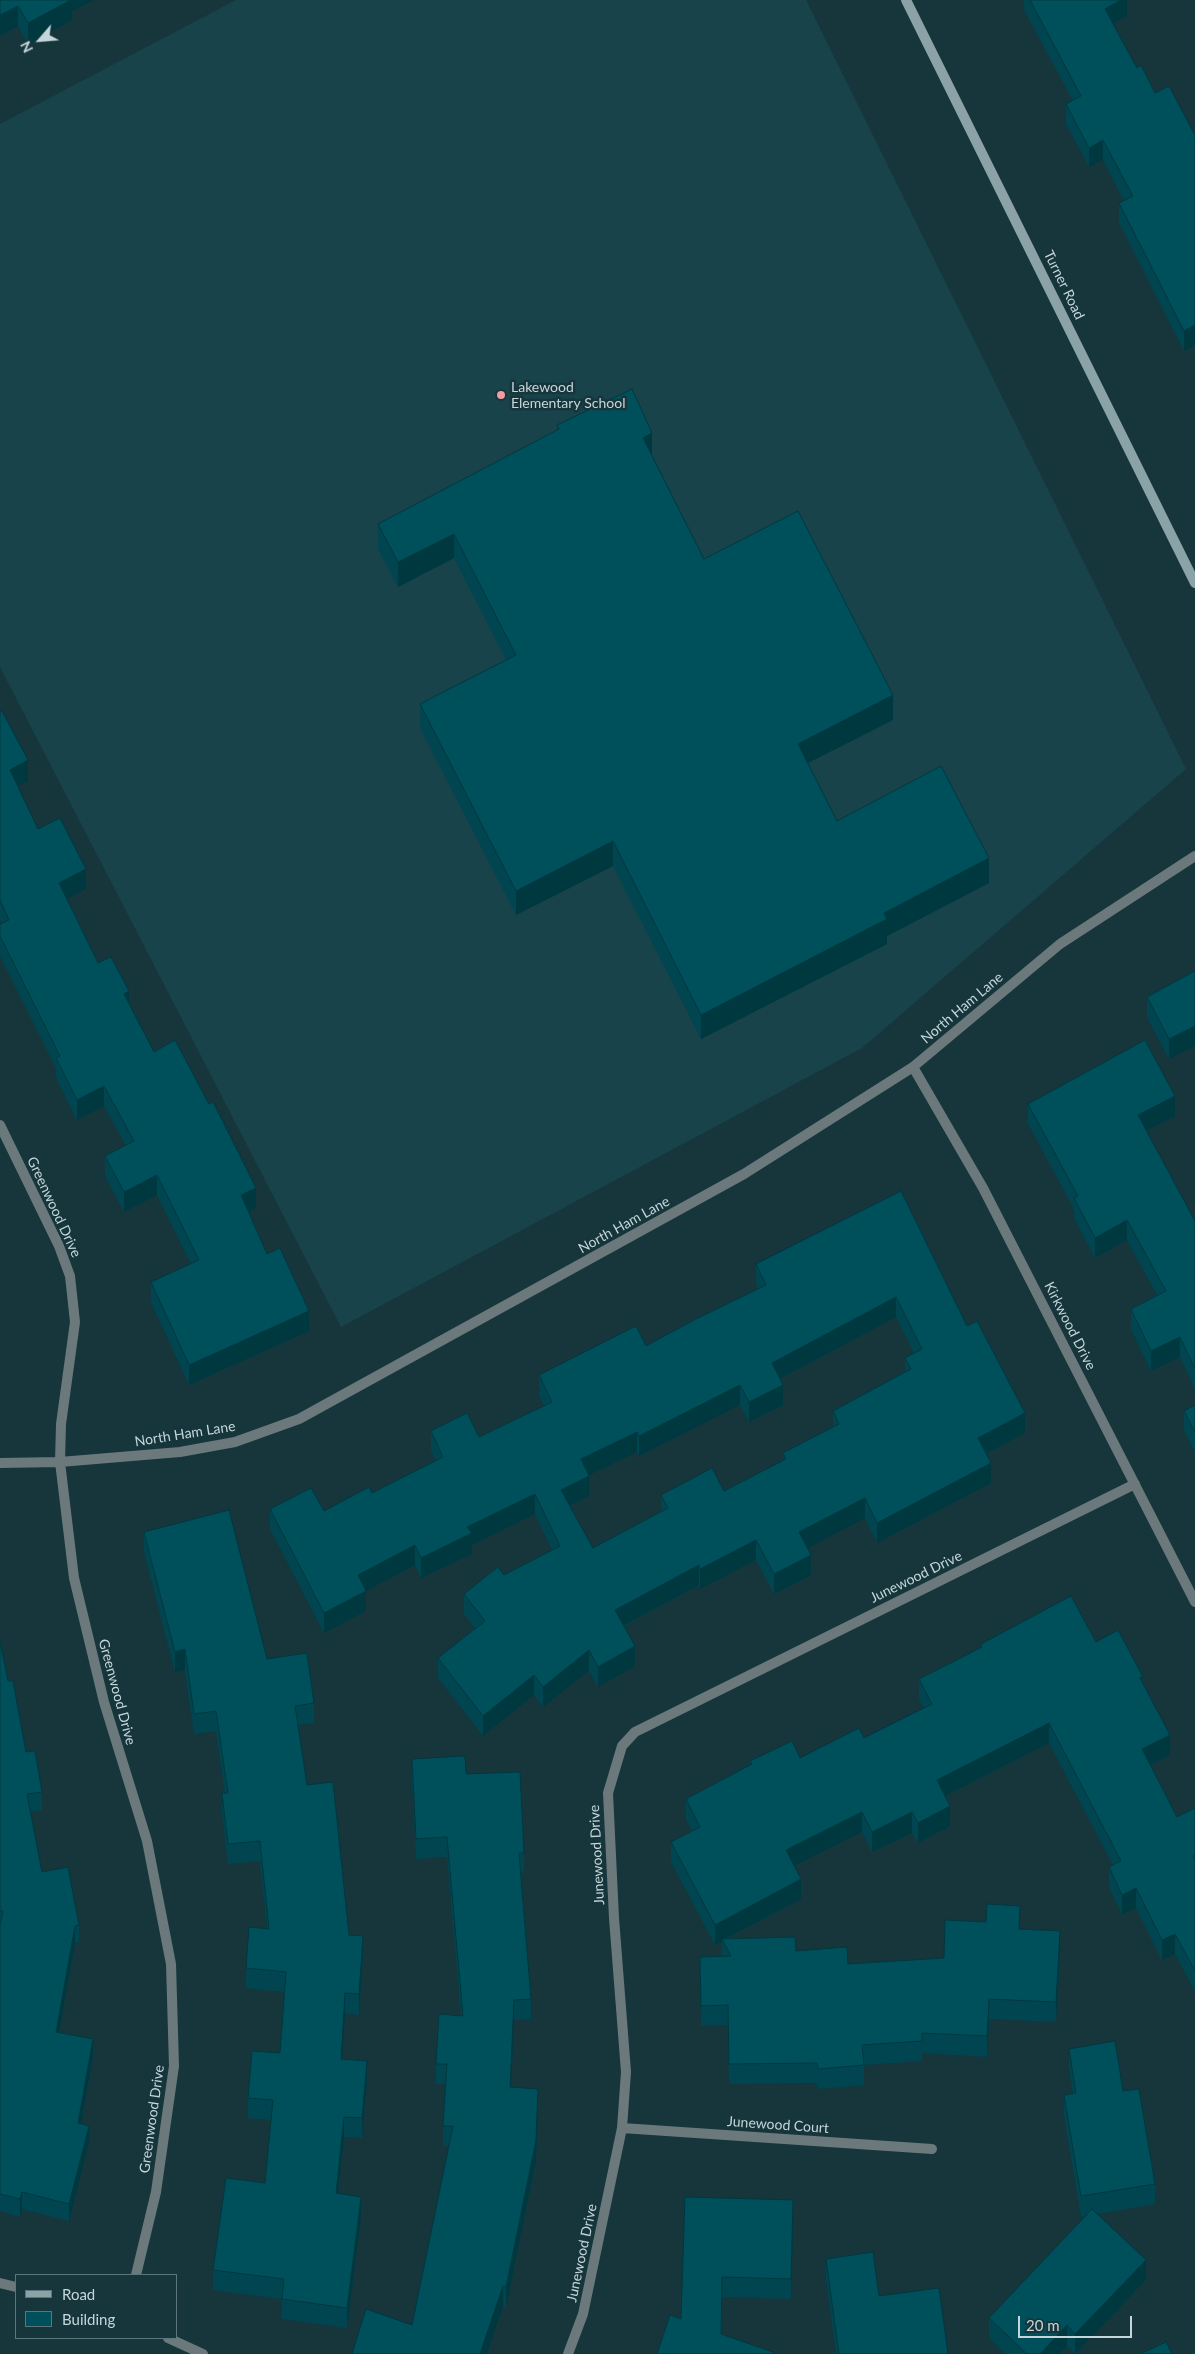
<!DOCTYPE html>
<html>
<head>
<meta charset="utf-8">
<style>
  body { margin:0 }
  #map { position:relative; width:1195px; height:2354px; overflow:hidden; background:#16363c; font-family:Lato,sans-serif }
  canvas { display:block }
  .legend { position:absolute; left:15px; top:2274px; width:162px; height:65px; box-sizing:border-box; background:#16363c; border:1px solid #5c767b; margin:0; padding:6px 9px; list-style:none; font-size:15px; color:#c5d6da }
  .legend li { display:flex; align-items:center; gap:10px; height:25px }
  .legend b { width:25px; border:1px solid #5c767b }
  .north { position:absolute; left:15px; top:15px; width:50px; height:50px; -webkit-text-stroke:4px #16363c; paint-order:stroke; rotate:243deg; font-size:14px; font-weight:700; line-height:20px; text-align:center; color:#c5d6da }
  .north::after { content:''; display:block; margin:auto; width:18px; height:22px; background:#c5d6da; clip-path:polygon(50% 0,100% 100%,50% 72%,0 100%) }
  .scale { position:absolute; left:1018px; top:2316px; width:114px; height:22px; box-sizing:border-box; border:2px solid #c5d6da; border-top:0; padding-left:6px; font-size:15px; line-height:18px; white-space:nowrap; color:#c5d6da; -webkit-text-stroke:4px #16363c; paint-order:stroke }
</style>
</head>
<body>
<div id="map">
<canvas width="1195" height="2354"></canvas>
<ul class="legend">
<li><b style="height:6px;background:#8ba2a7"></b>Road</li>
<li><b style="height:14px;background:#00505c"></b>Building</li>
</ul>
<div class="north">N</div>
<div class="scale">20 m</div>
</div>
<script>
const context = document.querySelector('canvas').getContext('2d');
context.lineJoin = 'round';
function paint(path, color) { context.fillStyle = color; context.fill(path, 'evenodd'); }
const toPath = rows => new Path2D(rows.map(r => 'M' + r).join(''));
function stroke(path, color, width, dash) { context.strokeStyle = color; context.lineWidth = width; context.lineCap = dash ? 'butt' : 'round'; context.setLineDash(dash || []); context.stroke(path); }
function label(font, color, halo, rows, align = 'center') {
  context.font = font + ' Lato,sans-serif'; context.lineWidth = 5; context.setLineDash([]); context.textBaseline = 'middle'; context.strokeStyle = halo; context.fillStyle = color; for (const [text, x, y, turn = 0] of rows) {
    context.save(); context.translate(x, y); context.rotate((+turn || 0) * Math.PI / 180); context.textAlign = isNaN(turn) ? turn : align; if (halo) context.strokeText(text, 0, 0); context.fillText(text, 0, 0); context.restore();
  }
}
paint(toPath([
  [236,0,806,0,1186,769,862,1048,341,1327,0,667,0,124]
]), '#18434b');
stroke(toPath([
  [913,1067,983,1188,1195,1602],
  [0,1125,59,1246,70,1276,75,1322,61,1424,60,1462,74,1578,104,1702,147,1841,171,1964,174,2066,156,2192,136,2275],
  [0,1463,60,1462,180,1452,235,1442,299,1419,744,1174,913,1067,1060,944,1195,856],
  [622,2128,932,2149],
  [0,2283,16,2287],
  [168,2338,203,2354],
  [568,2354,583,2314,622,2128,626,2072,614,1918,608,1793,622,1746,635,1732,1135,1484]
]), '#6b797c', 10);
stroke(toPath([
  [906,0,1195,583]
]), '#8ba2a7', 10);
paint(toPath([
  [0,0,72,11,72,20,28,44,18,26,0,36],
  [1024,0,1127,0,1127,16,1113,24,1137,68,1155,93,1195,135,1195,345,1184,351,1119,223,1119,203,1124,201,1103,160,1089,167,1066,124,1066,104,1073,101,1024,10],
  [557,425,652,457,704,559,893,720,808,763,837,821,989,883,887,936,887,944,701,1039,613,866,516,915,420,728,420,704,506,660,454,558,398,587,378,549,378,524,557,430],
  [0,712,28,781,17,786,38,829,86,889,67,899,98,963,129,1004,154,1052,256,1208,248,1212,267,1254,309,1331,189,1385,151,1302,151,1282,191,1264,157,1195,124,1212,105,1176,105,1156,126,1146,104,1106,77,1120,56,1078,56,1068,0,956,0,924,2,923,0,920],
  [1195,971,1169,1059,1147,1017,1147,997],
  [1028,1104,1175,1116,1146,1131,1195,1221,1195,1389,1180,1357,1151,1371,1131,1329,1131,1309,1157,1295,1127,1240,1095,1258,1074,1218,1074,1209,1028,1124],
  [901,1191,967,1326,1025,1433,986,1454,991,1483,877,1543,865,1518,807,1548,811,1575,774,1594,756,1560,700,1589,699,1585,624,1626,635,1666,598,1687,589,1671,543,1707,534,1695,483,1736,438,1678,438,1658,475,1628,464,1614,464,1594,504,1575,552,1550,535,1514,472,1545,472,1554,421,1578,415,1565,366,1590,366,1611,324,1633,270,1529,270,1509,324,1511,372,1493,436,1461,431,1451,431,1431,479,1437,544,1406,539,1396,539,1375,646,1346,758,1289,756,1284,756,1264],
  [896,1317,914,1353,905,1358,905,1372,833,1411,833,1427,783,1453,783,1460,724,1491,661,1495,661,1512,593,1548,569,1506,589,1496,589,1475,637,1452,639,1456,740,1405,749,1422,783,1405,780,1379],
  [1195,1405,1195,1452,1184,1431,1184,1411],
  [144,1532,267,1659,314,1703,314,1723,298,1725,307,1785,349,1935,363,1956,359,2015,345,2013,342,2059,367,2081,362,2138,344,2137,338,2194,361,2217,347,2328,282,2319,282,2299,213,2290,213,2270,265,2183,271,2120,248,2118,248,2098,280,2053,285,1992,246,1988,246,1968,267,1928,260,1861,228,1864,222,1813,222,1793,225,1793,216,1731,194,1734,185,1670,175,1672,144,1552],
  [0,1641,8,1681,26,1752,42,1792,42,1810,30,1812,42,1872,79,1925,79,1942,75,1943,59,2033,93,2057,81,2124,89,2143,69,2221,22,2209,20,2217,0,2211],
  [1096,1642,1143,1683,1170,1755,1151,1765,1177,1817,1195,1808,1195,1991,1175,1954,1162,1960,1136,1908,1122,1915,1109,1887,1109,1867,1113,1865,1049,1743,945,1796,950,1826,918,1843,912,1833,872,1852,862,1832,794,1866,801,1899,726,1939,796,1951,848,1964,944,1958,1020,1929,1060,1951,1056,2022,989,2019,987,2057,922,2053,922,2061,864,2065,864,2085,818,2089,817,2083,729,2084,728,2025,701,2026,700,1957,722,1956,722,1941,715,1945,671,1862,671,1842,692,1831,686,1819,686,1799,750,1764,750,1761,800,1758,864,1738,924,1708,919,1699,919,1679,981,1648,981,1644],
  [412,1759,466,1774,524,1853,524,1873,521,1873,531,1999,531,2019,514,2020,511,2087,538,2109,536,2160,506,2307,503,2306,412,2325,449,2146,443,2146,443,2126,445,2084,436,2084,436,2064,461,2016,447,1857,416,1859,412,1779],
  [1069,2049,1123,2091,1155,2184,1155,2204,1097,2214,1146,2280,1075,2354,1067,2346,1059,2354,1006,2354,989,2338,989,2318,1086,2216,1081,2217,1064,2115,1064,2095,1073,2094,1069,2069],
  [685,2197,793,2220,791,2299,722,2297,722,2334,773,2354,681,2319],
  [826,2259,879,2296,948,2354,836,2354,826,2279]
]), '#00454f');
paint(toPath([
  [68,0,94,0,72,11,72,20,28,44,28,23],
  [1121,0,1127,0,1127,16,1105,28,1105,9],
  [18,6,18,26,0,36,0,15],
  [1103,140,1103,160,1089,167,1089,148],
  [1195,325,1195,345,1184,351,1184,331],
  [652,433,652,458,643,438],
  [454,534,454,558,398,587,398,562],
  [893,695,893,720,798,768,798,744],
  [28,760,28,781,10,790,10,770],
  [613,841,613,866,516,915,516,891],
  [989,858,989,883,887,936,887,944,701,1039,701,1015,884,913],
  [86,869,86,889,59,903,59,883],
  [129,991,129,1011,124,994],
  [1195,1026,1195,1046,1169,1059,1169,1039],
  [104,1086,104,1106,77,1120,77,1100],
  [1175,1096,1175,1116,1138,1135,1138,1115],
  [157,1175,157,1195,124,1212,124,1192],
  [256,1188,256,1208,241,1216,241,1195],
  [1127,1220,1127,1240,1095,1258,1095,1238],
  [896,1297,896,1317,772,1383,772,1363],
  [309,1311,309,1331,189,1385,189,1365],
  [1180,1337,1180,1357,1151,1371,1151,1351],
  [740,1385,740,1405,639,1456,639,1436],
  [783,1385,783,1405,749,1422,749,1402],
  [1025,1413,1025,1433,978,1458,978,1438],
  [637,1432,637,1452,581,1479,581,1459],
  [991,1463,991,1483,877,1543,877,1523],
  [589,1476,589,1496,561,1510,561,1490],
  [535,1494,535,1514,472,1545,472,1554,421,1578,421,1558,467,1527],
  [865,1498,865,1518,799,1553,799,1532],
  [756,1540,756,1560,700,1589,700,1569],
  [415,1545,415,1565,358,1595,358,1575],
  [811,1555,811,1575,774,1594,774,1574],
  [699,1565,699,1585,615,1630,615,1610],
  [366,1591,366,1611,324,1633,324,1613],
  [635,1646,635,1666,598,1687,598,1667],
  [185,1649,185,1670,175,1672,175,1652],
  [589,1650,589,1671,543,1707,543,1687],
  [534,1675,534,1695,483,1736,483,1716],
  [1049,1723,1049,1743,937,1800,937,1780],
  [1170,1735,1170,1755,1142,1769,1142,1749],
  [950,1806,950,1826,918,1843,918,1823],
  [862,1812,862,1832,786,1870,786,1850],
  [912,1812,912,1833,872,1852,872,1832],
  [801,1879,801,1899,723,1940,722,1939,722,1941,715,1945,715,1925],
  [1136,1888,1136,1908,1122,1915,1122,1895],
  [75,1926,75,1943,56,2050,56,2032],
  [1060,1931,1060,1951,1056,2022,1056,2002],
  [1175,1934,1175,1954,1162,1960,1162,1940],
  [363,1936,363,1956,359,2015,359,1994],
  [345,1993,345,2013,341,2079,341,2059],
  [989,1999,989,2019,987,2057,987,2036],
  [514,2000,514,2020,510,2107,510,2087],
  [93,2039,93,2057,78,2141,78,2123],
  [367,2061,367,2081,362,2138,362,2118],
  [538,2089,538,2109,536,2160,506,2307,506,2287],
  [344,2117,344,2137,336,2213,336,2193],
  [89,2126,89,2143,69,2221,69,2204],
  [22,2192,22,2209,20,2217,20,2199],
  [361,2197,361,2217,347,2328,347,2308],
  [793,2200,793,2220,791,2299,791,2279],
  [1146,2260,1146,2280,1075,2354,1075,2334],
  [503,2286,503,2306,487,2354,480,2354],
  [1067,2325,1067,2346,1059,2354,1040,2354]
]), '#003840');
const building = toPath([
  [0,0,71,0,28,23,18,6,0,15,0,0],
  [1030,0,1121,0,1105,9,1137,68,1141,65,1155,93,1169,86,1195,135,1195,325,1184,331,1119,203,1133,196,1103,140,1089,148,1066,104,1081,96,1030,0],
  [632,389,652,433,643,438,704,559,798,511,893,695,798,744,837,821,941,766,989,858,884,913,887,919,701,1015,613,841,516,891,420,704,516,655,454,534,398,562,378,524,559,429,557,425,632,389],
  [2,711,28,760,10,770,38,829,60,818,86,869,59,883,98,963,111,957,129,991,124,994,154,1052,175,1040,209,1104,213,1102,256,1188,241,1195,267,1254,280,1248,309,1311,189,1365,151,1282,199,1260,157,1175,124,1192,105,1156,134,1141,104,1086,77,1100,56,1058,60,1056,0,936,0,924,9,920,0,900,0,712,2,711],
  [1195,971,1195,1026,1169,1039,1147,997,1195,971],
  [1145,1040,1175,1096,1138,1115,1195,1221,1195,1369,1180,1337,1151,1351,1131,1309,1166,1291,1127,1220,1095,1238,1074,1198,1078,1196,1028,1104,1145,1040],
  [901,1191,967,1326,977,1321,1025,1413,978,1438,991,1463,877,1523,865,1498,799,1532,811,1555,774,1574,756,1540,700,1569,699,1565,615,1610,635,1646,598,1667,589,1650,543,1687,534,1675,483,1716,438,1658,485,1621,464,1594,498,1567,504,1575,560,1546,535,1494,467,1527,472,1533,421,1558,415,1545,358,1575,366,1591,324,1613,270,1509,311,1488,324,1511,369,1487,372,1493,443,1457,431,1431,467,1413,479,1437,552,1402,539,1375,636,1326,646,1346,694,1320,766,1285,756,1264,901,1191],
  [896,1297,922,1349,905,1358,911,1369,833,1411,839,1424,783,1453,786,1459,724,1491,712,1468,661,1495,668,1508,593,1548,561,1490,589,1476,581,1459,637,1432,639,1436,740,1385,749,1402,783,1385,772,1363,896,1297],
  [1195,1405,1195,1432,1184,1411,1195,1405],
  [229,1510,267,1659,307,1653,314,1703,295,1706,307,1785,333,1782,349,1935,363,1936,359,1994,345,1993,341,2059,367,2061,362,2118,344,2117,336,2193,361,2197,347,2308,282,2299,284,2279,213,2270,226,2178,265,2183,273,2100,248,2098,252,2051,280,2053,286,1972,246,1968,249,1927,269,1929,260,1841,228,1844,222,1793,228,1793,216,1711,194,1714,185,1649,175,1652,144,1532,229,1510],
  [1071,1596,1096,1642,1118,1630,1143,1677,1140,1678,1170,1735,1142,1749,1177,1817,1195,1808,1195,1855,1193,1856,1195,1861,1195,1971,1175,1934,1162,1940,1136,1888,1122,1895,1109,1867,1121,1861,1049,1723,937,1780,950,1806,918,1823,912,1812,872,1832,862,1812,786,1850,801,1879,715,1925,671,1842,700,1827,686,1799,752,1764,750,1761,792,1741,800,1758,859,1728,864,1738,932,1704,919,1679,982,1647,981,1644,1071,1596],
  [0,1641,8,1681,13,1681,26,1752,35,1751,42,1792,27,1794,42,1872,68,1867,79,1925,75,1926,56,2032,93,2039,78,2123,89,2126,69,2204,22,2192,20,2199,0,2194,0,1926,3,1911,0,1911,0,1641],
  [465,1756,466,1774,520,1772,524,1853,519,1853,531,1999,514,2000,510,2087,538,2089,536,2140,506,2287,503,2286,480,2354,352,2354,366,2309,412,2325,453,2126,443,2126,447,2064,436,2064,439,2014,463,2016,447,1837,416,1839,412,1759,465,1756],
  [987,1904,1020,1906,1019,1929,1060,1931,1056,2002,989,1999,987,2036,922,2033,922,2041,862,2045,864,2065,818,2069,817,2063,729,2064,728,2005,701,2006,700,1957,731,1956,722,1939,795,1937,796,1951,847,1947,848,1964,944,1958,945,1920,986,1922,987,1904],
  [1115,2041,1123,2091,1139,2089,1155,2184,1081,2196,1064,2095,1076,2093,1069,2049,1115,2041],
  [685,2197,793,2200,791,2279,722,2277,721,2334,773,2352,772,2354,657,2354,670,2315,681,2319,685,2197],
  [1092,2209,1146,2260,1075,2334,1067,2325,1040,2354,1027,2354,989,2318,1092,2209],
  [873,2252,879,2296,939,2288,948,2354,839,2354,826,2259,873,2252],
  [1166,2342,1172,2354,1140,2354,1166,2342],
  [1195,2351,1195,2354,1189,2354,1195,2351]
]);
paint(building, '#00505c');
stroke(building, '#003840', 1);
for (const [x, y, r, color] of [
  [501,395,5,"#f49aa2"]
]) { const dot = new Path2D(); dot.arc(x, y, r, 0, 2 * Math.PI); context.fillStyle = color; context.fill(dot); stroke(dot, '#16363c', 2); }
label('14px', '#c5d6da', '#16363c', [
  ["Turner Road",1064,285,64],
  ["North Ham Lane",962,1008,-40],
  ["Greenwood Drive",54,1207,65],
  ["North Ham Lane",624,1225,-29],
  ["Kirkwood Drive",1070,1326,63],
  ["North Ham Lane",185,1434,-9],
  ["Junewood Drive",916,1577,-26],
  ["Greenwood Drive",117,1692,75],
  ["Junewood Drive",597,1855,-93],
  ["Greenwood Drive",152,2119,-82],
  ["Junewood Court",778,2125,4],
  ["Junewood Drive",582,2253,-78]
]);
label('14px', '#c5d6da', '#16363c', [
  ["Lakewood",511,387],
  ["Elementary School",511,403]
], 'left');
</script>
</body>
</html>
